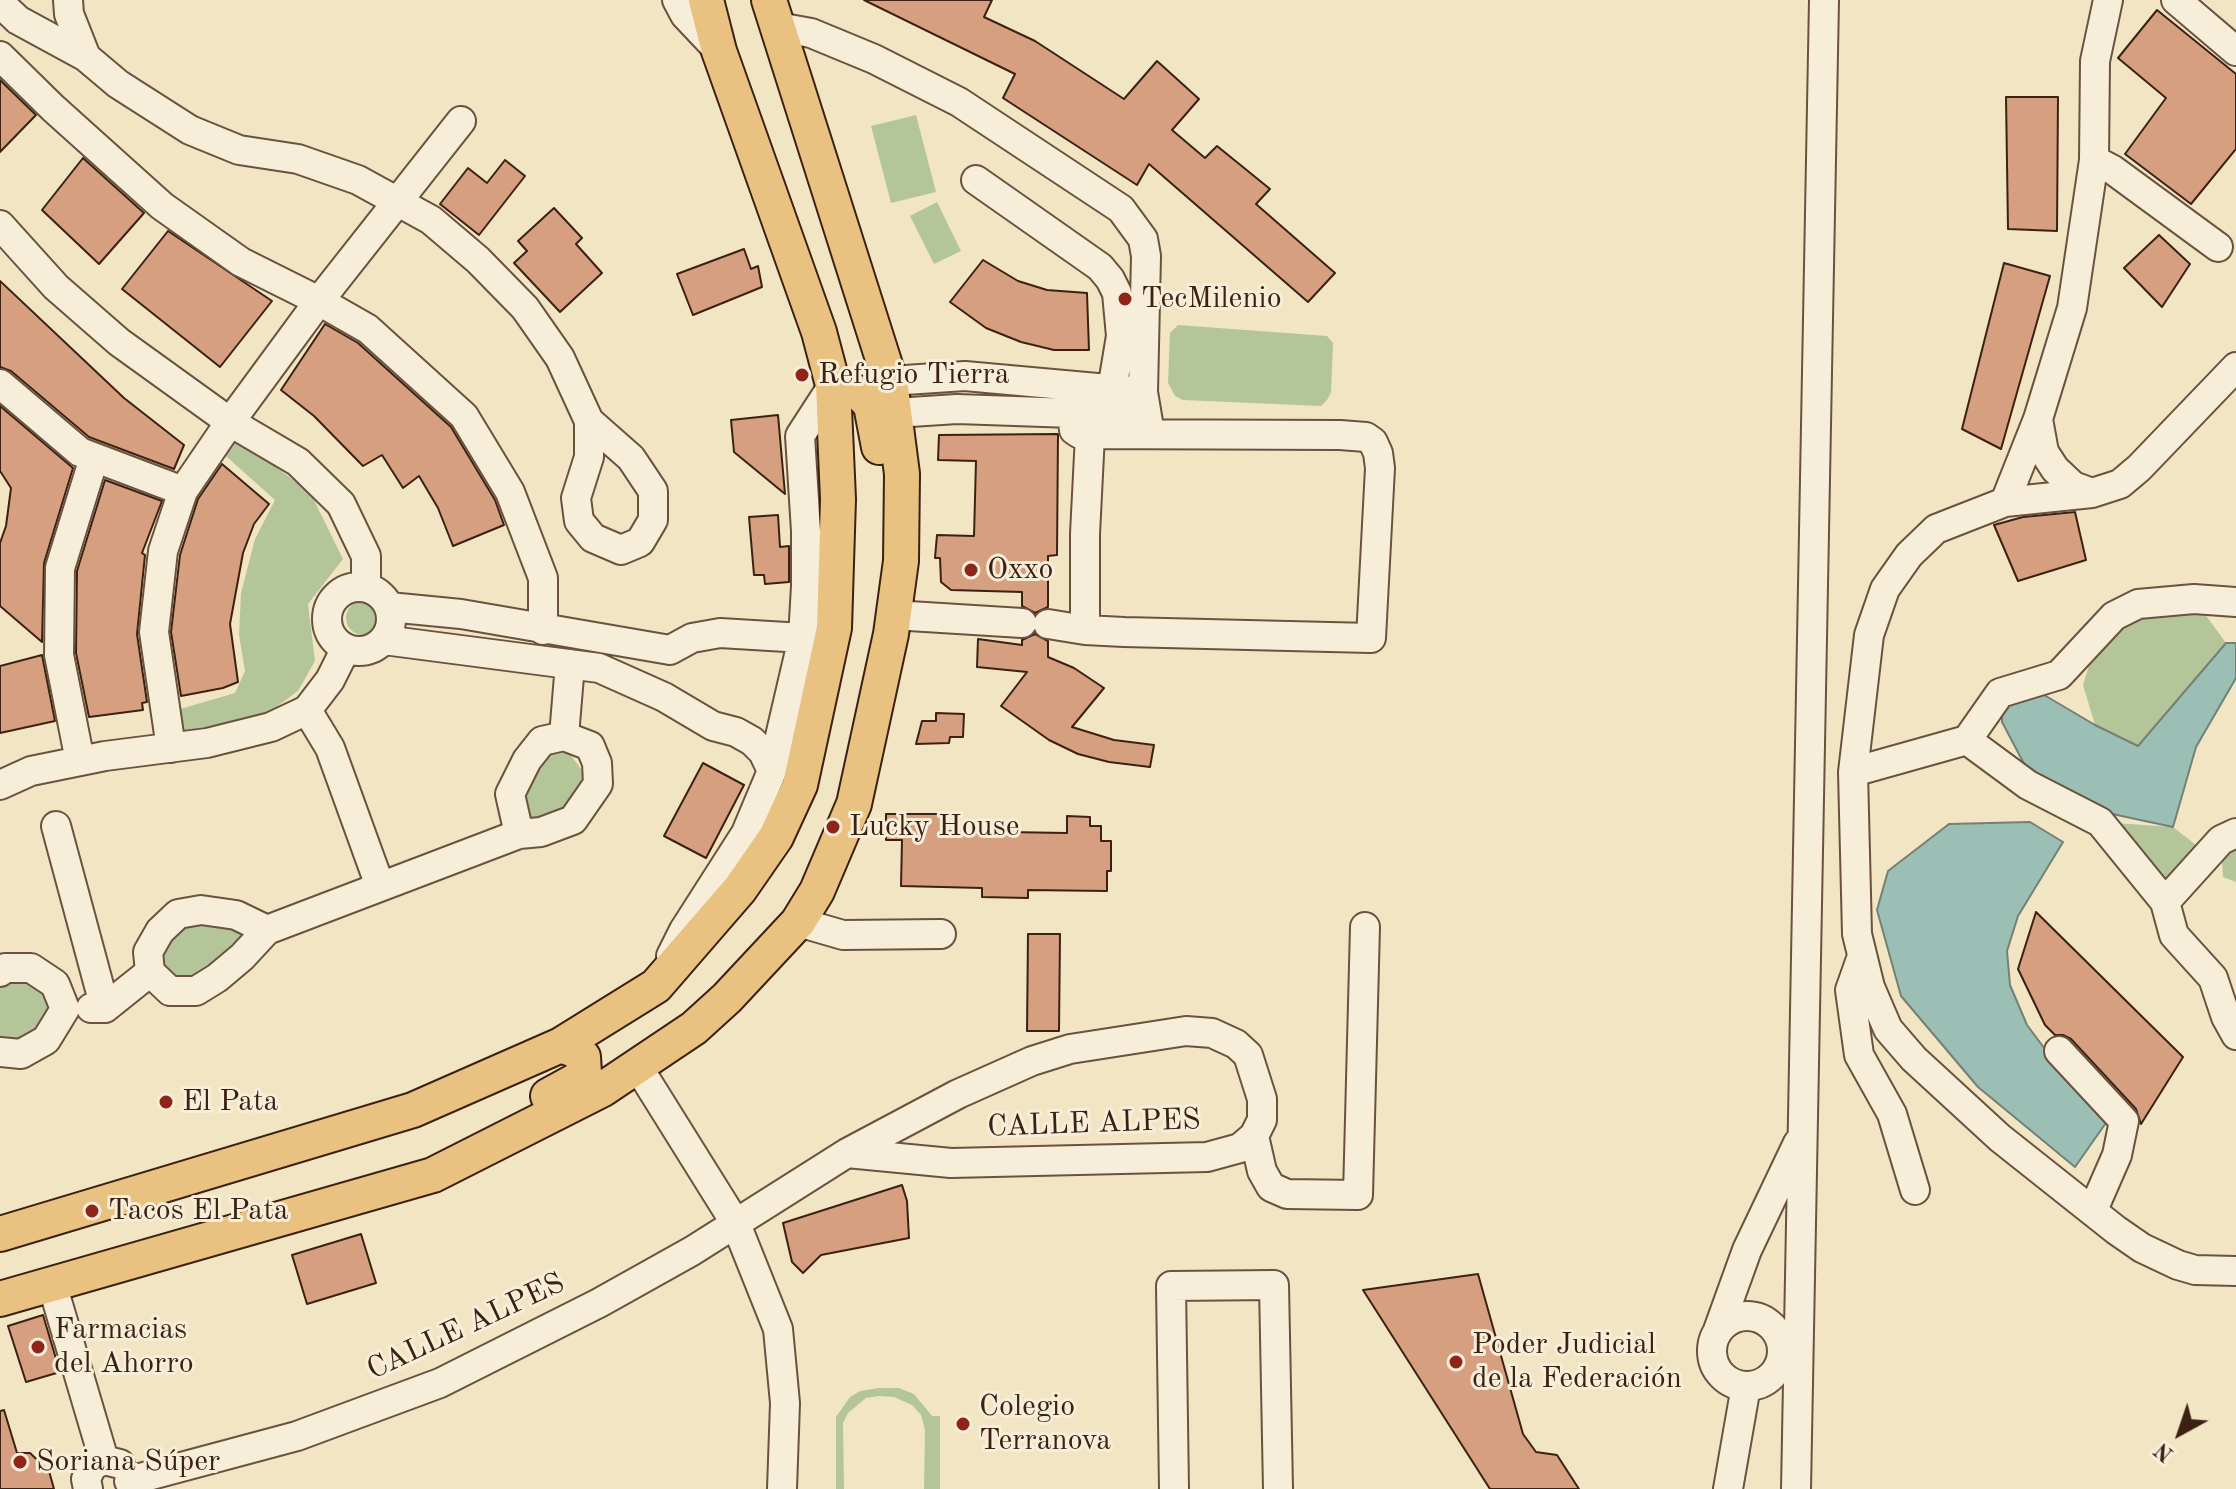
<!DOCTYPE html>
<html>
<head>
<meta charset="utf-8">
<style>
  body { margin:0 }
  #map { position:relative; width:2236px; height:1489px; overflow:hidden; background:#f2e5c4; font-family:"Old Standard TT",serif }
  canvas { display:block }
  .north { position:absolute; left:2140px; top:1393px; width:80px; height:80px; -webkit-text-stroke:6px #f7eed9; paint-order:stroke; rotate:220deg; font-size:22px; font-weight:700; line-height:32px; text-align:center; color:#3c2113 }
  .north::after { content:''; display:block; margin:auto; width:28px; height:36px; background:#3c2113; clip-path:polygon(50% 0,100% 100%,50% 72%,0 100%) }
</style>
</head>
<body>
<div id="map">
<canvas width="2236" height="1489"></canvas>
<div class="north">N</div>
</div>
<script>
const context = document.querySelector('canvas').getContext('2d');
context.lineJoin = 'round';
function paint(path, color) { context.fillStyle = color; context.fill(path, 'evenodd'); }
const toPath = rows => new Path2D(rows.map(r => 'M' + r).join(''));
function stroke(path, color, width, dash) { context.strokeStyle = color; context.lineWidth = width; context.lineCap = dash ? 'butt' : 'round'; context.setLineDash(dash || []); context.stroke(path); }
function label(font, color, halo, rows, align = 'center') {
  context.font = font + ' "Old Standard TT",serif'; context.lineWidth = 6; context.setLineDash([]); context.textBaseline = 'middle'; context.strokeStyle = halo; context.fillStyle = color; for (const [text, x, y, turn = 0] of rows) {
    context.save(); context.translate(x, y); context.rotate((+turn || 0) * Math.PI / 180); context.textAlign = isNaN(turn) ? turn : align; if (halo) context.strokeText(text, 0, 0); context.fillText(text, 0, 0); context.restore();
  }
}
paint(toPath([
  [916,115,936,192,891,203,871,126],
  [937,202,961,251,934,264,910,216],
  [1178,325,1327,336,1333,343,1331,392,1327,400,1321,406,1183,400,1175,396,1168,383,1170,333],
  [230,434,310,492,343,559,308,604,315,661,298,691,261,718,176,732,170,712,235,693,245,671,239,635,241,593,255,539,275,500,218,449],
  [2194,599,2226,643,2138,746,2095,725,2083,685,2099,633],
  '346 618a17 17 0 1 1 34 0a17 17 0 1 1-34 0Z',
  [550,750,569,753,581,769,584,780,561,812,524,822,525,793,536,764],
  [2100,822,2173,827,2209,855,2165,902],
  [2236,841,2236,882,2223,877,2221,843],
  [179,921,249,931,214,971,192,980,168,978,160,962,165,936],
  [0,975,51,988,47,1035,0,1048],
  [879,1388,899,1388,914,1394,932,1416,940,1416,940,1489,924,1489,925,1430,921,1415,912,1405,894,1397,879,1396,866,1398,848,1413,843,1423,844,1489,836,1489,836,1417,850,1397,860,1391]
]), '#b4c699');
const water = toPath([
  [2226,643,2236,643,2236,678,2196,747,2173,827,2103,812,2031,777,2002,722,2002,702,2034,689,2095,725,2138,746,2226,643],
  [2030,822,2063,842,2018,916,2007,951,2010,985,2027,1025,2077,1092,2108,1120,2075,1167,1978,1087,1901,996,1877,910,1888,871,1949,824,2030,822]
]);
paint(water, '#9bbfb4');
stroke(water, '#758074', 2);
const building = toPath([
  [864,0,992,0,984,17,1035,41,1124,99,1157,61,1199,99,1172,130,1205,158,1217,146,1270,189,1256,204,1335,273,1308,302,1149,164,1137,185,1003,98,1015,74,864,0],
  [2157,10,2236,74,2236,149,2191,204,2125,154,2166,98,2118,58,2157,10],
  [0,80,36,115,0,152,0,80],
  [2006,97,2058,97,2057,231,2008,229,2006,97],
  [83,158,144,213,99,264,42,210,83,158],
  [505,160,525,176,479,235,440,204,468,168,487,183,505,160],
  [554,208,582,238,576,244,602,273,560,312,514,263,527,251,518,241,554,208],
  [168,231,272,301,220,367,122,289,168,231],
  [2159,235,2190,264,2162,307,2124,268,2159,235],
  [744,249,751,269,758,266,762,287,693,315,677,274,744,249],
  [983,260,1018,281,1047,290,1087,293,1089,350,1054,350,1021,342,986,328,950,302,983,260],
  [2004,263,2050,276,2001,449,1962,429,2004,263],
  [0,281,124,398,184,445,174,469,89,437,11,371,0,367,0,281],
  [325,324,358,343,451,427,495,500,504,525,453,546,438,508,419,476,403,488,382,455,363,466,314,416,281,390,325,324],
  [0,406,73,468,44,563,42,642,0,606,0,543,6,526,11,488,0,471,0,406],
  [778,415,785,494,734,452,731,420,778,415],
  [1058,434,1057,555,1048,556,1048,607,1035,613,1022,606,1022,592,951,590,941,582,940,558,935,558,937,535,974,536,976,461,938,460,939,435,1058,434],
  [222,464,269,504,254,524,243,553,230,624,238,682,223,688,181,696,171,632,180,555,198,499,222,464],
  [105,480,162,501,142,553,145,555,137,634,147,702,142,703,143,710,89,717,76,653,77,571,105,480],
  [2075,512,2086,560,2018,581,1994,525,2023,517,2075,512],
  [778,515,780,547,789,546,789,582,765,584,764,575,754,575,749,517,778,515],
  [1035,634,1048,641,1048,657,1074,668,1104,688,1072,727,1114,740,1154,745,1150,767,1109,762,1078,754,1049,740,1001,706,1027,672,977,667,978,639,1022,645,1022,640,1035,634],
  [42,655,55,721,0,733,0,666,42,655],
  [936,713,964,714,963,737,950,737,949,743,916,744,922,721,936,721,936,713],
  [703,763,744,785,706,858,664,836,703,763],
  [886,814,946,814,946,831,1067,833,1067,816,1090,817,1090,826,1101,826,1101,841,1111,841,1111,871,1107,871,1107,891,1028,890,1028,898,982,897,982,888,901,886,902,840,886,840,886,814],
  [2036,912,2183,1057,2141,1124,2136,1109,2071,1039,2063,1035,2055,1035,2045,1025,2018,969,2036,912],
  [1028,934,1060,934,1059,1031,1027,1031,1028,934],
  [902,1185,907,1201,909,1238,821,1255,803,1273,792,1262,783,1223,902,1185],
  [361,1234,376,1283,307,1304,292,1255,361,1234],
  [1478,1274,1523,1434,1536,1452,1557,1455,1579,1489,1490,1489,1363,1290,1478,1274],
  [43,1315,60,1372,26,1382,8,1326,43,1315],
  [4,1410,17,1453,30,1453,49,1471,54,1489,0,1489,0,1411,4,1410]
]);
paint(building, '#d59f80');
stroke(building, '#3c2113', 2);
const minor = toPath([
  [68,0,69,14,86,57],
  [677,0,685,15,719,51],
  [2176,0,2236,51],
  [0,3,18,20,86,57,118,84,190,130,239,150,298,159,358,180,431,220,478,260,525,308,560,358,589,421,631,458,653,491,653,520,640,542,621,550,593,538,579,521,576,498,589,457,589,421],
  [778,27,811,33,874,59,959,102,1121,209,1143,239,1146,256,1143,392,1150,434],
  [0,56,53,108,162,206,241,262,319,301,368,329,464,416,510,492,543,578,543,630],
  [2094,160,2113,170,2218,247],
  [976,180,1100,267,1110,279,1117,293,1121,336,1112,390],
  [0,225,56,287,119,342,230,422,298,462,341,504,366,556,366,587],
  [2236,367,2139,468,2120,484,2092,493,2005,502,1936,529,1909,555,1885,589,1869,635,1853,772,1857,934,1870,987,1888,1029,1914,1059,2000,1138,2116,1230,2142,1248,2178,1265,2195,1270,2236,1271],
  [890,381,965,376,1130,391],
  [0,384,80,452,183,491],
  [895,413,957,409,1072,413,1145,412],
  [2038,419,2044,452,2055,469,2073,486,2092,493],
  [2005,502,2038,419,2072,308,2094,160,2095,61,2108,0],
  '327 619a32 32 0 1 1 64 0a32 32 0 1 1-64 0Z',
  [389,607,461,614,670,650,692,638,720,633,803,638],
  [893,615,1022,623],
  [1048,624,1085,630,1124,632,1371,638,1380,468,1378,453,1373,442,1366,437,1340,435,1080,434,1074,430,1072,413],
  [1085,630,1085,534,1090,435],
  [384,640,599,668,664,697,713,726,736,732,752,741,763,752,772,771],
  [307,710,330,748,380,886],
  [564,736,570,664],
  [1967,740,2000,693,2059,675,2114,616,2138,604,2194,599,2236,602],
  [171,748,154,632,163,551,183,491,230,422,319,301,461,121],
  [80,761,59,655,60,568,94,458],
  [1853,772,1967,740,2028,785,2100,822,2165,902,2174,935,2213,978,2226,1017,2236,1035],
  [0,785,31,771,105,756,207,743,271,727,307,710,330,680,346,648],
  [56,826,105,1008],
  [2165,902,2221,840,2236,833],
  [798,922,843,935,941,934],
  [267,930,236,915,201,910,178,914,160,931,148,952,150,972,170,991,196,991,217,978,242,957,267,930,519,834,541,832,573,820,598,784,597,763,590,746,564,736,542,741,527,760,510,794,519,834],
  [671,956,684,930,746,833,772,771,803,638,806,586,806,531,800,436,833,385],
  [1861,959,1850,990,1859,1055,1892,1114,1915,1190],
  [0,972,5,968,31,968,55,984,65,1009,46,1040,21,1054,0,1052],
  [91,1008,105,1008,150,972],
  [2059,1051,2124,1121,2117,1155,2093,1210],
  [638,1067,736,1224,778,1329,785,1403,782,1489],
  [1254,1136,1262,1171,1271,1187,1287,1194,1358,1195,1365,927],
  [52,1284,104,1460],
  '1712 1351a35 35 0 1 1 70 0a35 35 0 1 1-70 0Z',
  [1717,1333,1747,1250,1798,1143],
  [129,1481,297,1436,440,1383,599,1303,692,1251,847,1153,958,1094,1032,1061,1070,1049,1186,1031,1212,1033,1236,1044,1248,1055,1262,1099,1262,1120,1254,1136,1240,1148,1207,1157,951,1163,847,1153],
  [88,1489,86,1479,92,1466,104,1460,120,1464],
  [1174,1489,1171,1286,1274,1285,1278,1489],
  [1728,1489,1746,1386],
  [1796,1489,1824,0]
]);
const major = toPath([
  [833,385,861,394,871,405,879,447],
  [548,1096,579,1079,584,1073,583,1057,577,1051,561,1045],
  [0,1234,413,1110,561,1045,656,986,740,889,776,837,800,785,834,628,838,499,833,385,819,332,719,51,706,0],
  [0,1299,433,1175,603,1089,694,1028,727,998,798,922,817,891,854,804,891,634,901,561,902,474,890,381,769,0]
]);
stroke(minor, '#6a523f', 32);
stroke(major, '#3c2113', 38);
stroke(minor, '#f7eed9', 28);
stroke(major, '#e9c282', 34);
for (const [x, y, r, color] of [
  [1125,299,8,"#8f2418"],
  [802,375,8,"#8f2418"],
  [971,570,8,"#8f2418"],
  [833,827,8,"#8f2418"],
  [166,1102,8,"#8f2418"],
  [92,1211,8,"#8f2418"],
  [38,1347,8,"#8f2418"],
  [1456,1362,8,"#8f2418"],
  [963,1424,8,"#8f2418"],
  [20,1462,8,"#8f2418"]
]) { const dot = new Path2D(); dot.arc(x, y, r, 0, 2 * Math.PI); context.fillStyle = color; context.fill(dot); stroke(dot, '#f7eed9', 3); }
label('30px', '#3c2113', '#f7eed9', [
  ["TecMilenio",1141,299],
  ["Refugio Tierra",818,375],
  ["Oxxo",987,570],
  ["Lucky House",849,827],
  ["El Pata",182,1102],
  ["Tacos El Pata",108,1211],
  ["Farmacias",54,1330],
  ["del Ahorro",54,1364],
  ["Poder Judicial",1472,1345],
  ["de la Federación",1472,1379],
  ["Colegio",979,1407],
  ["Terranova",979,1441],
  ["Soriana Súper",36,1462]
], 'left');
label('30px', '#3c2113', '#f7eed9', [
  ["CALLE ALPES",1094,1124,-2],
  ["CALLE ALPES",466,1327,-25]
]);
</script>
</body>
</html>
